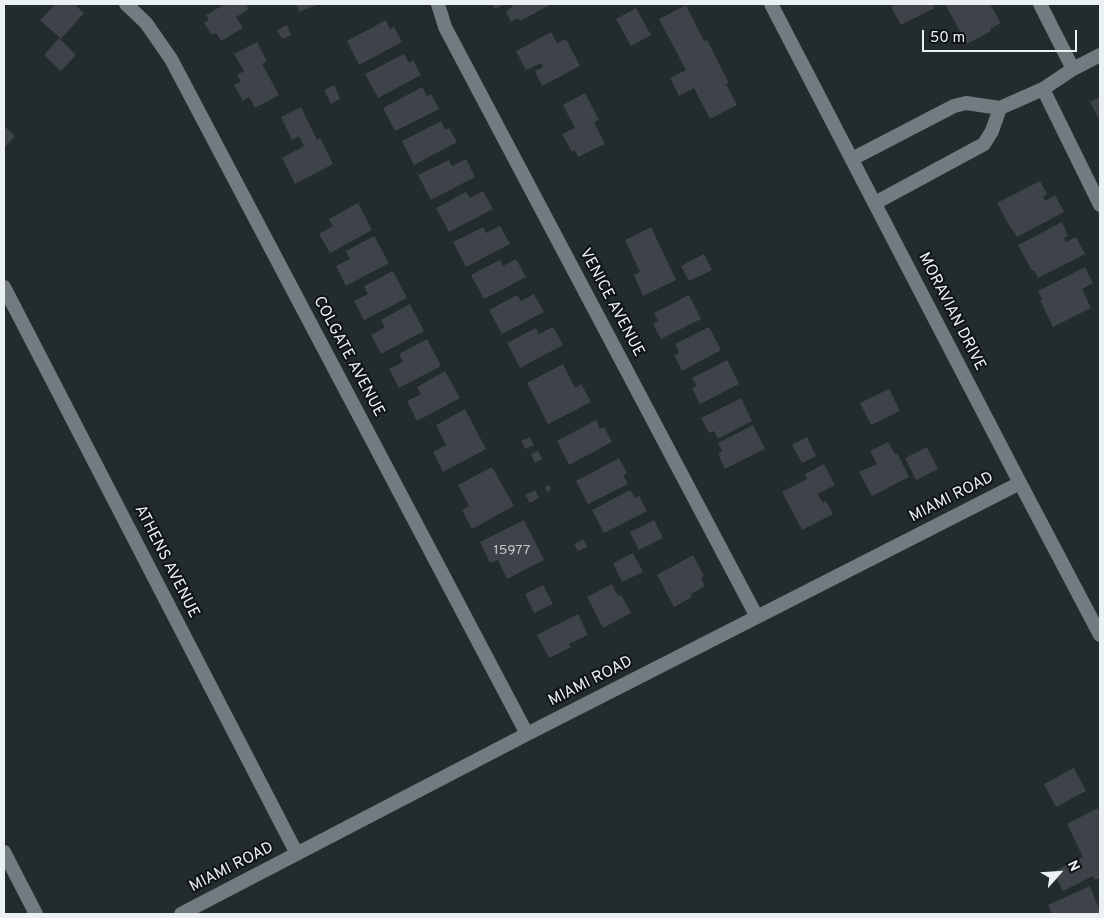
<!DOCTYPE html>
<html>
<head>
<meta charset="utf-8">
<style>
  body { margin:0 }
  #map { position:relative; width:1104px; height:918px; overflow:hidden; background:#222b2e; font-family:Overpass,sans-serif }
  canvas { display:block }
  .frame { position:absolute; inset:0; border:5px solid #ebf1f3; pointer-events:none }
  .north { position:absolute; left:1034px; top:848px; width:50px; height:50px; -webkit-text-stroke:4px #0f1314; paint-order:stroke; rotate:64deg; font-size:14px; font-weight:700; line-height:20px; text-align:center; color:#ebf1f3 }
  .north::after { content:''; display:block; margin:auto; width:18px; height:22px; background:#ebf1f3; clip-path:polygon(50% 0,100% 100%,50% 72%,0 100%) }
  .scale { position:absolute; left:922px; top:30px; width:155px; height:22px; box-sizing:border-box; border:2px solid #ebf1f3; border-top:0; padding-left:6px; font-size:15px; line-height:18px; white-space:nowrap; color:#ebf1f3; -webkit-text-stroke:4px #0f1314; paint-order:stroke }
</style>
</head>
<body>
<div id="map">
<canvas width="1104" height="918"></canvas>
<div class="frame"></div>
<div class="north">N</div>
<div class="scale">50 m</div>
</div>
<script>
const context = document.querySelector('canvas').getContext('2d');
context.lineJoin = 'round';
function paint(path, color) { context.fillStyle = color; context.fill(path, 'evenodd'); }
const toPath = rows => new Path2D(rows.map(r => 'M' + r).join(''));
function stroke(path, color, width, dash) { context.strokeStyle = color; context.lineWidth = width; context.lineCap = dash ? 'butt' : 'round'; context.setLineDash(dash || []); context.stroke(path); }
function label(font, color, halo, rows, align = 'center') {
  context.font = font + ' Overpass,sans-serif'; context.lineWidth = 4; context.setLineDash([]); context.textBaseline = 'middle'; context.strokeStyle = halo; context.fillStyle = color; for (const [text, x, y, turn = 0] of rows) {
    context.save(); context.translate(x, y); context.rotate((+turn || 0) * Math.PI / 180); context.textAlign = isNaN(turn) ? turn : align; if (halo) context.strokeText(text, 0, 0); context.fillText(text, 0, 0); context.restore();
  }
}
paint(toPath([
  [55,4,74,4,84,13,61,39,40,20],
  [225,4,246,4,249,9,236,17,243,28,221,41,216,33,212,35,204,23,209,20,206,15],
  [296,4,319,4,299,12],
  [492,4,505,4,495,9],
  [511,4,549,4,550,5,520,21,518,18,511,22,506,11,512,7],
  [893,4,933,4,935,8,901,25,891,7,894,5],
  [945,4,990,4,1001,23,990,29,991,31,967,44],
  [686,5,704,41,707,40,729,83,726,84,737,105,710,119,694,88,679,96,670,78,686,70,659,19],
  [636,8,651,35,631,46,616,19],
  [386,20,390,29,394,27,402,42,359,65,347,41],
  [287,25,291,35,282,39,277,30],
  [551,32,557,43,566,39,580,66,542,86,535,71,543,67,541,63,526,70,516,51],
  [59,38,76,55,61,71,44,55],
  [257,42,267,61,262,64,279,95,255,108,249,97,243,101,234,85,241,82,237,75,244,71,234,54],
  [404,54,409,63,413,60,421,75,378,98,365,74],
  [334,85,340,99,331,104,324,90],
  [422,87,427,96,431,94,439,109,395,131,383,108],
  [585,93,599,120,594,122,605,144,578,157,575,150,572,152,562,134,575,128,563,105],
  [1100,97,1100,119,1099,119,1090,102],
  [301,107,317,140,320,138,333,164,295,184,282,158,304,146,299,136,292,140,281,117],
  [441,121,445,130,449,128,457,142,414,165,402,141],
  [4,126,15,136,4,148],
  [466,159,475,177,431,200,418,175,449,160,452,166],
  [1040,181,1047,194,1043,197,1045,201,1055,195,1064,212,1017,237,1012,229,1011,229,997,203],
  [483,191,493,209,449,232,436,208,466,192,470,198],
  [358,203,372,230,330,253,319,234,333,226,329,219],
  [1062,222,1068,236,1064,238,1066,242,1076,237,1085,254,1038,278,1034,270,1032,271,1018,245],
  [500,226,510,244,466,267,453,242,483,227,486,233],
  [651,227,676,280,643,296,634,275,640,272,625,240],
  [374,236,389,263,346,286,336,266,350,259,346,251],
  [704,254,712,270,689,281,681,266],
  [516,259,526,277,484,299,471,275,500,260,503,266],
  [1085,267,1093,283,1082,289,1091,308,1053,327,1040,300,1042,299,1038,291],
  [393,271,407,298,364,320,354,301,368,294,364,286],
  [534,294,544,312,502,334,489,310,517,295,521,301],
  [689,295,701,319,661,339,653,324,658,321,654,313],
  [410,304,424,331,381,354,371,335,385,327,381,320],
  [553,327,563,345,520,368,507,343,536,328,539,334],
  [709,327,721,350,682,371,674,355,679,353,675,344],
  [427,339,441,366,399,388,389,369,403,362,399,354],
  [727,360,739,384,700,404,692,388,697,386,692,378],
  [563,364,575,388,581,384,591,402,548,424,527,383],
  [445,371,460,398,417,421,407,401,421,394,417,387],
  [889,389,900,411,871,425,860,403],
  [741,398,752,421,718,439,714,431,709,433,701,418],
  [465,409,486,449,443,472,433,452,446,445,436,425],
  [596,420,600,429,604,427,612,442,569,465,557,441],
  [753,425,765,449,725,469,718,454,722,451,718,443],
  [530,437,534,445,525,449,521,441],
  [807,437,816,456,802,463,792,445],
  [888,442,895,454,897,453,909,477,872,496,859,472,877,464,870,451],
  [927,447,938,469,916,480,905,458],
  [538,451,542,459,535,463,531,454],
  [619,458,627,473,623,475,628,484,588,504,576,481],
  [824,464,835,485,818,494,823,503,826,501,833,514,802,530,782,492,807,479,805,474],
  [492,467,514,506,472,529,462,510,469,506,458,485],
  [549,485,551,490,547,492,545,487],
  [535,490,539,498,530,503,525,495],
  [630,490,635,498,639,496,647,511,604,533,592,510],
  [524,520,544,560,507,579,498,560,490,563,480,542],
  [654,520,663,538,639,550,630,532],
  [583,539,587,547,578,551,574,544],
  [633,553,643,572,622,582,613,563],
  [693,555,704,576,701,578,705,586,691,594,692,597,674,607,657,575],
  [612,584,618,596,621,595,631,613,603,628,587,597],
  [543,585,553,604,534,613,525,594],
  [578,614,588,635,569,644,571,647,549,658,537,635],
  [1074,768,1086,791,1056,807,1044,784],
  [1098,808,1100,813,1100,878,1095,880,1093,876,1063,891,1053,872,1083,857,1067,824],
  [1090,886,1100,911,1100,914,1052,914,1048,905]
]), '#3d4349');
stroke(toPath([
  [126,4,146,23,171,59,527,734],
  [438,4,445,27,757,617],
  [1040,4,1073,69],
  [1043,89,1100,205],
  [1000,108,1043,89,1073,69,1100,55],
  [852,159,954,106,966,103,1000,108,992,131,984,144,875,203],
  [4,287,297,854],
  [4,852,36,914],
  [181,914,527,734,1020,483]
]), '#727c80', 14);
stroke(toPath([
  [771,4,1020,483,1100,635]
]), '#727c80', 14);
label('14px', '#c0c6c8', null, [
  ["15977",512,551]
]);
label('16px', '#ebf1f3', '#0f1314', [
  ["VENICE AVENUE",611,303,62],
  ["MORAVIAN DRIVE",951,312,63],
  ["COLGATE AVENUE",348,357,62],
  ["MIAMI ROAD",952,498,-27],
  ["ATHENS AVENUE",166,562,63],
  ["MIAMI ROAD",591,682,-27],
  ["MIAMI ROAD",232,868,-27]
]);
</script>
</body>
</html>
